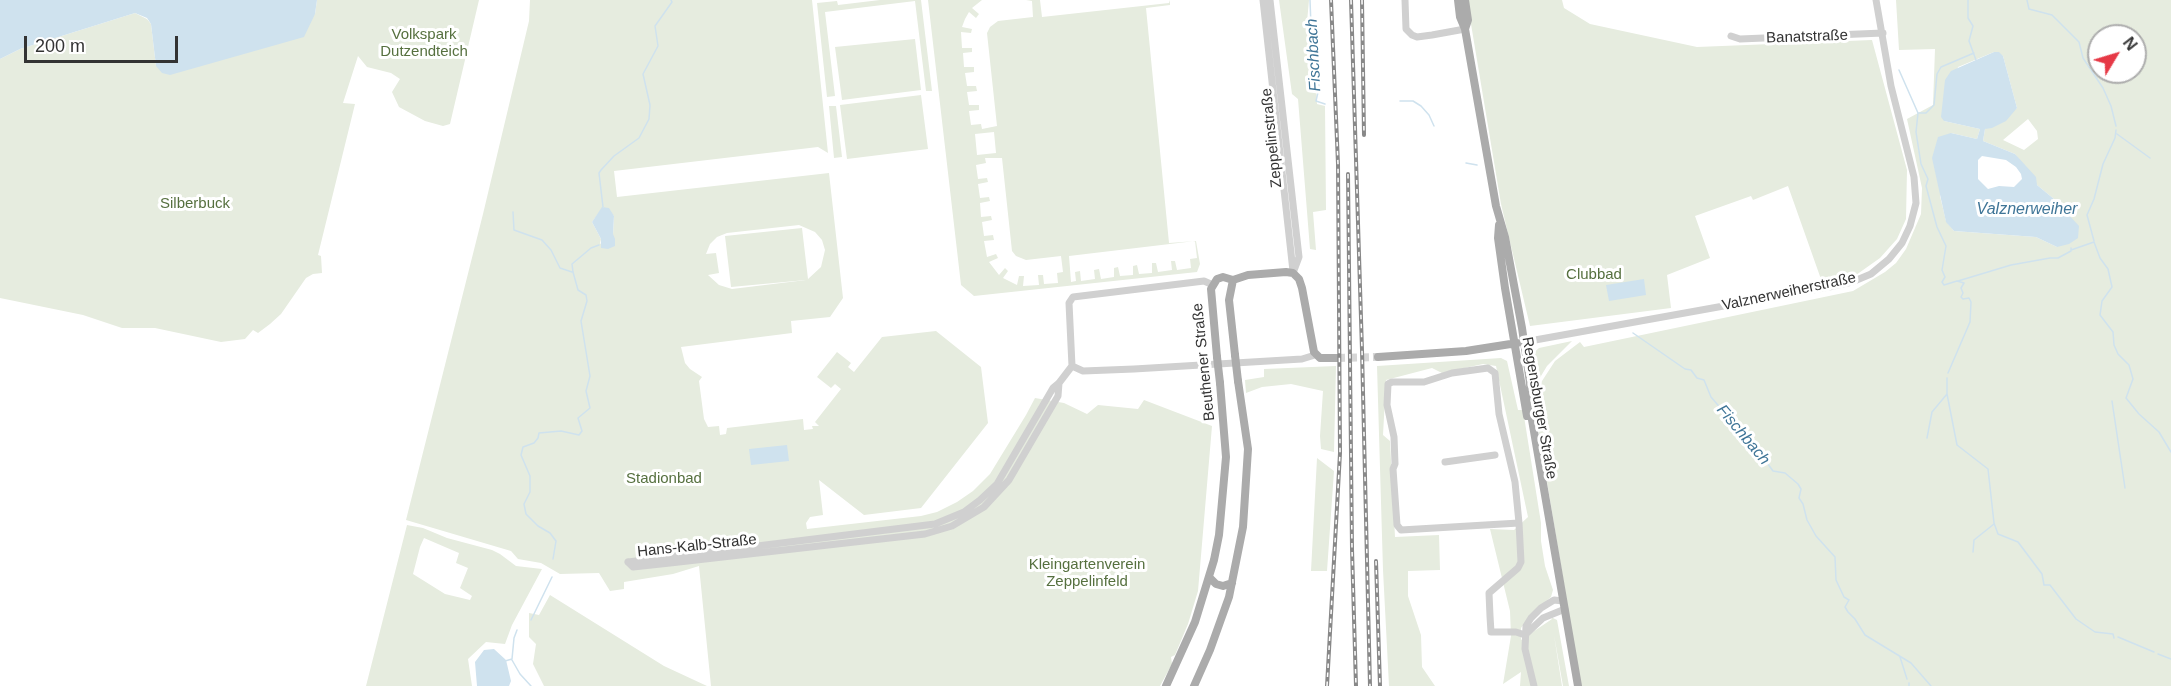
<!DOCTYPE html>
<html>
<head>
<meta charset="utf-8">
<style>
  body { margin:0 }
  #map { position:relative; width:2171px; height:686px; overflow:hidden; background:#fff; font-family:Helvetica,sans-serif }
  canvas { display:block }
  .north { position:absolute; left:2087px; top:24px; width:60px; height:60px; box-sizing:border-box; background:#fff; border:2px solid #adadad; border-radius:50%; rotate:52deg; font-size:16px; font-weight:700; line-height:24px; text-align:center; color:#333 }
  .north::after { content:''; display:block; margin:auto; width:21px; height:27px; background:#e63946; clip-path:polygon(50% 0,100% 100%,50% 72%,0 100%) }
  .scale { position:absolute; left:24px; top:36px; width:154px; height:27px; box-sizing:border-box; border:3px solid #333; border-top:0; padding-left:8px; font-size:18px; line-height:21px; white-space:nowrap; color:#333; -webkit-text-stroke:4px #fff; paint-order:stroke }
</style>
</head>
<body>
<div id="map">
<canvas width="2171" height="686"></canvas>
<div class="north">N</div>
<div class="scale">200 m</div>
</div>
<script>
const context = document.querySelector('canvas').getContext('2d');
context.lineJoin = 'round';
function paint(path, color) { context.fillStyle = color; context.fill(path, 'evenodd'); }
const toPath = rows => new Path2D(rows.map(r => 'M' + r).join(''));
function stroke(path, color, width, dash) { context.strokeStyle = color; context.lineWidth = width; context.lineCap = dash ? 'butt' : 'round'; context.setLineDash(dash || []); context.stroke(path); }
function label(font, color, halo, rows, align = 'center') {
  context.font = font + ' Helvetica,sans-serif'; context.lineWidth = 6; context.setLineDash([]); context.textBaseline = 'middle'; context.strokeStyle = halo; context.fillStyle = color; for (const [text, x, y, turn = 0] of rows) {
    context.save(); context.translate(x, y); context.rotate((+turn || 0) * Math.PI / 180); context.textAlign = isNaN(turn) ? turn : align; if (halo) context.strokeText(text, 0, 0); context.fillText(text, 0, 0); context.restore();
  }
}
paint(toPath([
  [317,0,479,0,450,124,443,126,425,121,399,107,392,92,400,79,391,73,367,67,358,56,343,103,355,104,318,255,321,256,322,273,313,274,306,278,281,314,270,324,258,333,253,330,245,339,221,342,155,328,122,328,83,315,0,298,0,59,20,49,135,13,147,19,151,24,156,66,315,14],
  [530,0,812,0,828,153,818,147,614,171,617,197,829,173,843,298,830,317,791,321,792,333,681,347,685,363,690,369,702,377,699,381,704,419,708,427,719,426,720,435,726,434,727,428,803,419,804,430,813,429,812,426,819,426,815,422,841,389,835,384,831,388,817,377,837,352,851,363,848,367,854,372,882,337,936,331,981,367,988,423,921,508,864,515,819,480,823,515,810,517,806,523,807,529,921,516,937,512,957,502,973,491,990,474,1026,415,1035,398,1064,403,1087,414,1098,405,1138,409,1144,400,1212,426,1198,591,1188,624,1175,655,1171,657,1172,664,1160,686,711,686,699,566,673,574,624,582,624,589,610,591,599,573,560,574,541,563,518,559,511,551,406,520,483,214,529,21],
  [603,207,614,216,613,234,600,244,601,239,592,222],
  [799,225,815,232,822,240,825,250,821,267,808,279,802,228,725,236,731,287,806,280,732,289,719,285,708,275,719,273,716,253,706,254,710,244,717,237,727,233],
  [880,0,921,0,932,91,926,91,915,1,825,12,835,96,827,97,817,3,837,1,838,5],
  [928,0,982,0,972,8,979,14,976,18,969,12,965,19,962,27,972,29,971,33,961,32,962,48,972,48,972,52,963,53,964,67,974,67,974,72,965,73,967,86,976,86,977,91,967,92,969,105,979,105,979,110,969,111,971,125,981,124,982,129,997,126,987,33,990,27,998,21,1033,17,1032,1,1026,0,1040,0,1042,17,1169,3,1170,0,1170,5,1146,8,1169,243,1196,241,1200,264,1197,272,974,296,961,285],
  [994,132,996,153,977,155,975,134],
  [985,158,1002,158,1012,251,1016,256,1026,260,1061,256,1063,272,1057,273,1058,283,1044,284,1043,275,1038,275,1039,285,1023,286,1024,276,1019,276,1017,285,1003,278,1008,271,1005,268,999,275,989,262,998,258,996,254,987,257,984,241,994,240,993,235,984,236,982,222,992,220,991,216,981,217,980,203,990,201,989,197,980,198,978,184,988,182,987,178,978,179,976,165,986,163],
  [1195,241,1197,258,1190,259,1191,268,1177,270,1175,261,1171,261,1172,270,1158,272,1156,263,1152,263,1152,273,1139,274,1137,265,1133,266,1133,275,1120,276,1118,267,1114,268,1114,277,1101,279,1099,269,1094,270,1095,279,1081,281,1080,271,1075,272,1076,281,1071,282,1069,256],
  [1279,0,1309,0,1307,22,1314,46,1317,104,1325,106,1326,210,1313,212,1316,250,1310,249,1298,99,1292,94],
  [1467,0,1562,0,1564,8,1590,24,1697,47,1872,40,1907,170,1906,219,1897,239,1880,258,1856,275,1822,282,1788,186,1753,200,1751,196,1695,216,1710,258,1667,275,1671,308,1530,326,1501,204],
  [1896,0,2171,0,2171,686,1581,686,1536,416,1537,396,1542,381,1555,361,1580,342,1584,347,1853,291,1885,272,1896,263,1906,249,1921,214,1922,188,1907,119,1933,105,1935,49,1899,50],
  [2099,36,2135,36,2135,72,2099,72],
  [1994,52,2003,56,2017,108,1985,129,1983,141,2015,154,2037,185,2054,199,2057,247,2036,237,1954,231,1946,221,1940,196,1951,133,1977,139,1980,129,1944,121,1958,67],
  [2028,119,2037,131,2038,139,2024,150,2003,140],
  [915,39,921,90,842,100,835,47],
  [921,95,928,149,847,159,840,105],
  [829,106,836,106,842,157,834,158],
  [1572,341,1547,366,1535,386,1530,356,1539,348],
  [1501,358,1507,361,1518,410,1523,410,1541,523,1541,541,1545,566,1553,590,1551,597,1532,613,1521,628,1521,640,1552,619,1551,617,1557,620,1569,686,1563,686,1554,635,1562,686,1520,686,1521,672,1503,684,1511,636,1510,611,1490,529,1514,530,1528,517,1496,366,1483,364,1442,373,1432,368,1386,380,1383,435,1390,441,1395,537,1439,535,1440,570,1408,571,1408,596,1421,635,1422,667,1435,686,1389,686,1383,570,1377,366],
  [1336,366,1334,452,1321,449,1320,436,1323,391,1291,384,1262,387,1246,393,1245,380,1264,377,1264,369],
  [1317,458,1334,471,1327,571,1311,571],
  [407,525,423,528,447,538,492,550,500,554,516,566,542,569,512,625,505,644,486,642,468,659,472,686,366,686],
  [424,538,459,553,456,563,468,568,460,588,472,596,470,600,445,594,413,574,420,547],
  [550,595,664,666,707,686,544,686,533,664,536,644,529,637,529,613,539,615]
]), '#e6ecdf');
paint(toPath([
  [0,0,317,0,315,14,304,37,170,75,162,73,156,66,151,24,147,18,135,13,20,49,0,59],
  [1994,52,1999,52,2003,56,2017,108,2006,121,1992,128,1985,129,1983,141,2015,154,2036,177,2037,185,2054,199,2079,226,2078,238,2069,244,2057,247,2036,237,1954,231,1946,222,1932,158,1938,137,1951,133,1977,139,1980,129,1944,121,1941,117,1945,80,1951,71],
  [1982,156,2006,160,2016,167,2021,174,2022,179,2014,187,1999,186,1988,189,1978,179,1978,160],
  [602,207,609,208,614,216,613,234,615,239,615,246,608,249,601,248,601,239,592,222],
  [1644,279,1646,295,1609,301,1606,285],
  [787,445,789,461,751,465,749,449],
  [494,649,506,660,511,681,509,686,477,686,475,662,484,650]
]), '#cfe2ee');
stroke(toPath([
  [1310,0,1311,26,1316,45,1319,88,1316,101,1325,104],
  [1968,0,1968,18,1973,26,1969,41,1976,60],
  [2027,0,2029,9,2052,15,2079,42,2083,58,2103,88,2111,106,2116,126],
  [1899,70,1918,113,1916,132,1921,164,1928,179,1926,186,1937,227,1946,246,1942,270,1945,277,1942,282,1944,285,1957,281,1964,283,1961,288,1963,293,1961,297,1963,299,1969,298,1971,302,1970,322,1948,373],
  [1400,101,1413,101,1421,106,1429,115,1434,126],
  [1919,113,1926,113,1934,105,1937,74,1941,67,1974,53],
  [2117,134,2150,158],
  [1466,163,1477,165],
  [603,207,599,173,601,170,614,156,639,138,649,119,650,105,643,74,658,46,655,26,672,2,671,0],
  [513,212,514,230,542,240,551,250,560,268,572,272],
  [2094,241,2087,215,2094,199,2103,164,2115,138,2116,130],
  [2071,248,2071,250,2094,242,2100,258,2108,269,2112,287,2102,301,2100,315,2113,332,2114,345,2118,354,2129,365,2133,379,2126,398,2139,414,2159,432,2171,452],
  [1958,281,2011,265,2050,258,2058,258,2071,251],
  [1633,333,1685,369,1691,370,1697,378,1704,380,1711,397,1723,411,1732,418,1748,441,1754,445,1773,471,1785,473,1798,484,1801,489,1799,498,1803,504,1807,520,1816,536,1835,557,1836,580,1844,597,1849,600,1845,607,1848,612,1855,619,1865,635,1911,663,1931,686],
  [1947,378,1947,394,1957,445,1988,469,1994,523,1998,534,2018,542,2042,574,2044,585,2050,585,2076,619,2095,632,2113,634,2114,638],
  [2112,401,2125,488],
  [1927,438,1932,412,1947,394],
  [1973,552,1974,540,1994,524],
  [553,559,556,541,550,533,538,526,526,514,524,504,530,492,530,476,521,455,523,447,534,443,538,438,539,433,561,431,579,435,582,431,578,418,590,408,586,391,590,376,581,321,587,301,586,295,578,290,573,272,572,264,591,248,599,245],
  [531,620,552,577],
  [2118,637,2154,652],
  [2158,654,2171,659],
  [1900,657,1907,679],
  [512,660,520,674,531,686],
  [505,661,512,659,514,638,517,630],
  [1909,683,1909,686]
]), '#cfe2ee', 1.5);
stroke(toPath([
  [1337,358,1378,357]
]), '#d6d6d6', 8, [8, 4]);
stroke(toPath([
  [1263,0,1293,271],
  [1270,0,1299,257,1293,273],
  [1405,0,1406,29,1412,35,1417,37,1432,35,1465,29],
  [1731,36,1740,39,1883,33],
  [1524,342,1829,287,1852,282,1871,274,1889,259,1902,243,1910,226,1916,203,1914,177,1891,86,1876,0],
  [1072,366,1083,371,1134,369,1302,359,1315,355],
  [1072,366,1069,303,1073,297,1204,281,1213,285],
  [1445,462,1495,455],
  [1519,523,1515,482,1499,414,1495,373,1488,368,1452,373,1424,382,1392,382,1388,384,1387,405,1394,437,1395,464,1393,469,1397,525,1401,530,1519,523,1521,562,1518,568,1489,593,1490,616,1491,632,1516,632,1525,635],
  [628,562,935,524,964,512,980,500,997,484,1053,388,1059,383,1072,366],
  [628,562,633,567,670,563,925,534,952,526,984,507,1009,480,1058,396,1059,383],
  [1525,635,1543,618,1565,609],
  [1534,686,1525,649,1526,626,1531,618,1541,608,1554,600,1563,601]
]), '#d0d0d0', 7);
stroke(toPath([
  [1458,0,1460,17,1465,29,1496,206,1505,237,1522,328,1530,383,1531,414,1578,686],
  [1465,0,1468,20,1465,29],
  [1499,225,1498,238,1505,288,1527,416],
  [1233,280,1248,275,1286,272,1293,273,1299,279,1302,288,1314,352,1320,358,1337,358],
  [1233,280,1229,300,1235,355],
  [1217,357,1211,289,1217,279,1223,277,1233,280],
  [1378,357,1466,351,1517,343],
  [1209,577,1216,584,1223,586,1232,583],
  [1166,686,1195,622,1214,560,1219,535,1226,457,1220,383],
  [1194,686,1210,650,1229,597,1243,527,1248,449,1238,381]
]), '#ababab', 8);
const rail = toPath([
  [1351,0,1362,350,1370,686],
  [1362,0,1364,135],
  [1348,174,1352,549,1356,686],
  [1376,561,1380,686],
  [1327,686,1340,453,1338,164,1331,0]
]);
stroke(rail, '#888', 4);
stroke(rail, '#fff', 1.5, [4.5]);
stroke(toPath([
  [1235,355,1238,381],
  [1217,357,1220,383]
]), '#ababab', 8);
label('15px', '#56703f', '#fff', [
  ["Volkspark",424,35],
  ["Dutzendteich",424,52],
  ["Silberbuck",195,204],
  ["Clubbad",1594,275],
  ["Stadionbad",664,479],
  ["Kleingartenverein",1087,565],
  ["Zeppelinfeld",1087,582]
]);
label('15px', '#333', '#fff', [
  ["Banatstraße",1807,37,-2],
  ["Zeppelinstraße",1272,138,-96],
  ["Valznerweiherstraße",1789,292,-12],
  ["Beuthener Straße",1204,362,-96],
  ["Regensburger Straße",1539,408,80],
  ["Hans-Kalb-Straße",697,546,-6]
]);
label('italic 16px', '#3f7597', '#fff', [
  ["Fischbach",1314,55,-93],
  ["Valznerweiher",2027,210],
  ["Fischbach",1743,435,50]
]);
</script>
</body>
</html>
